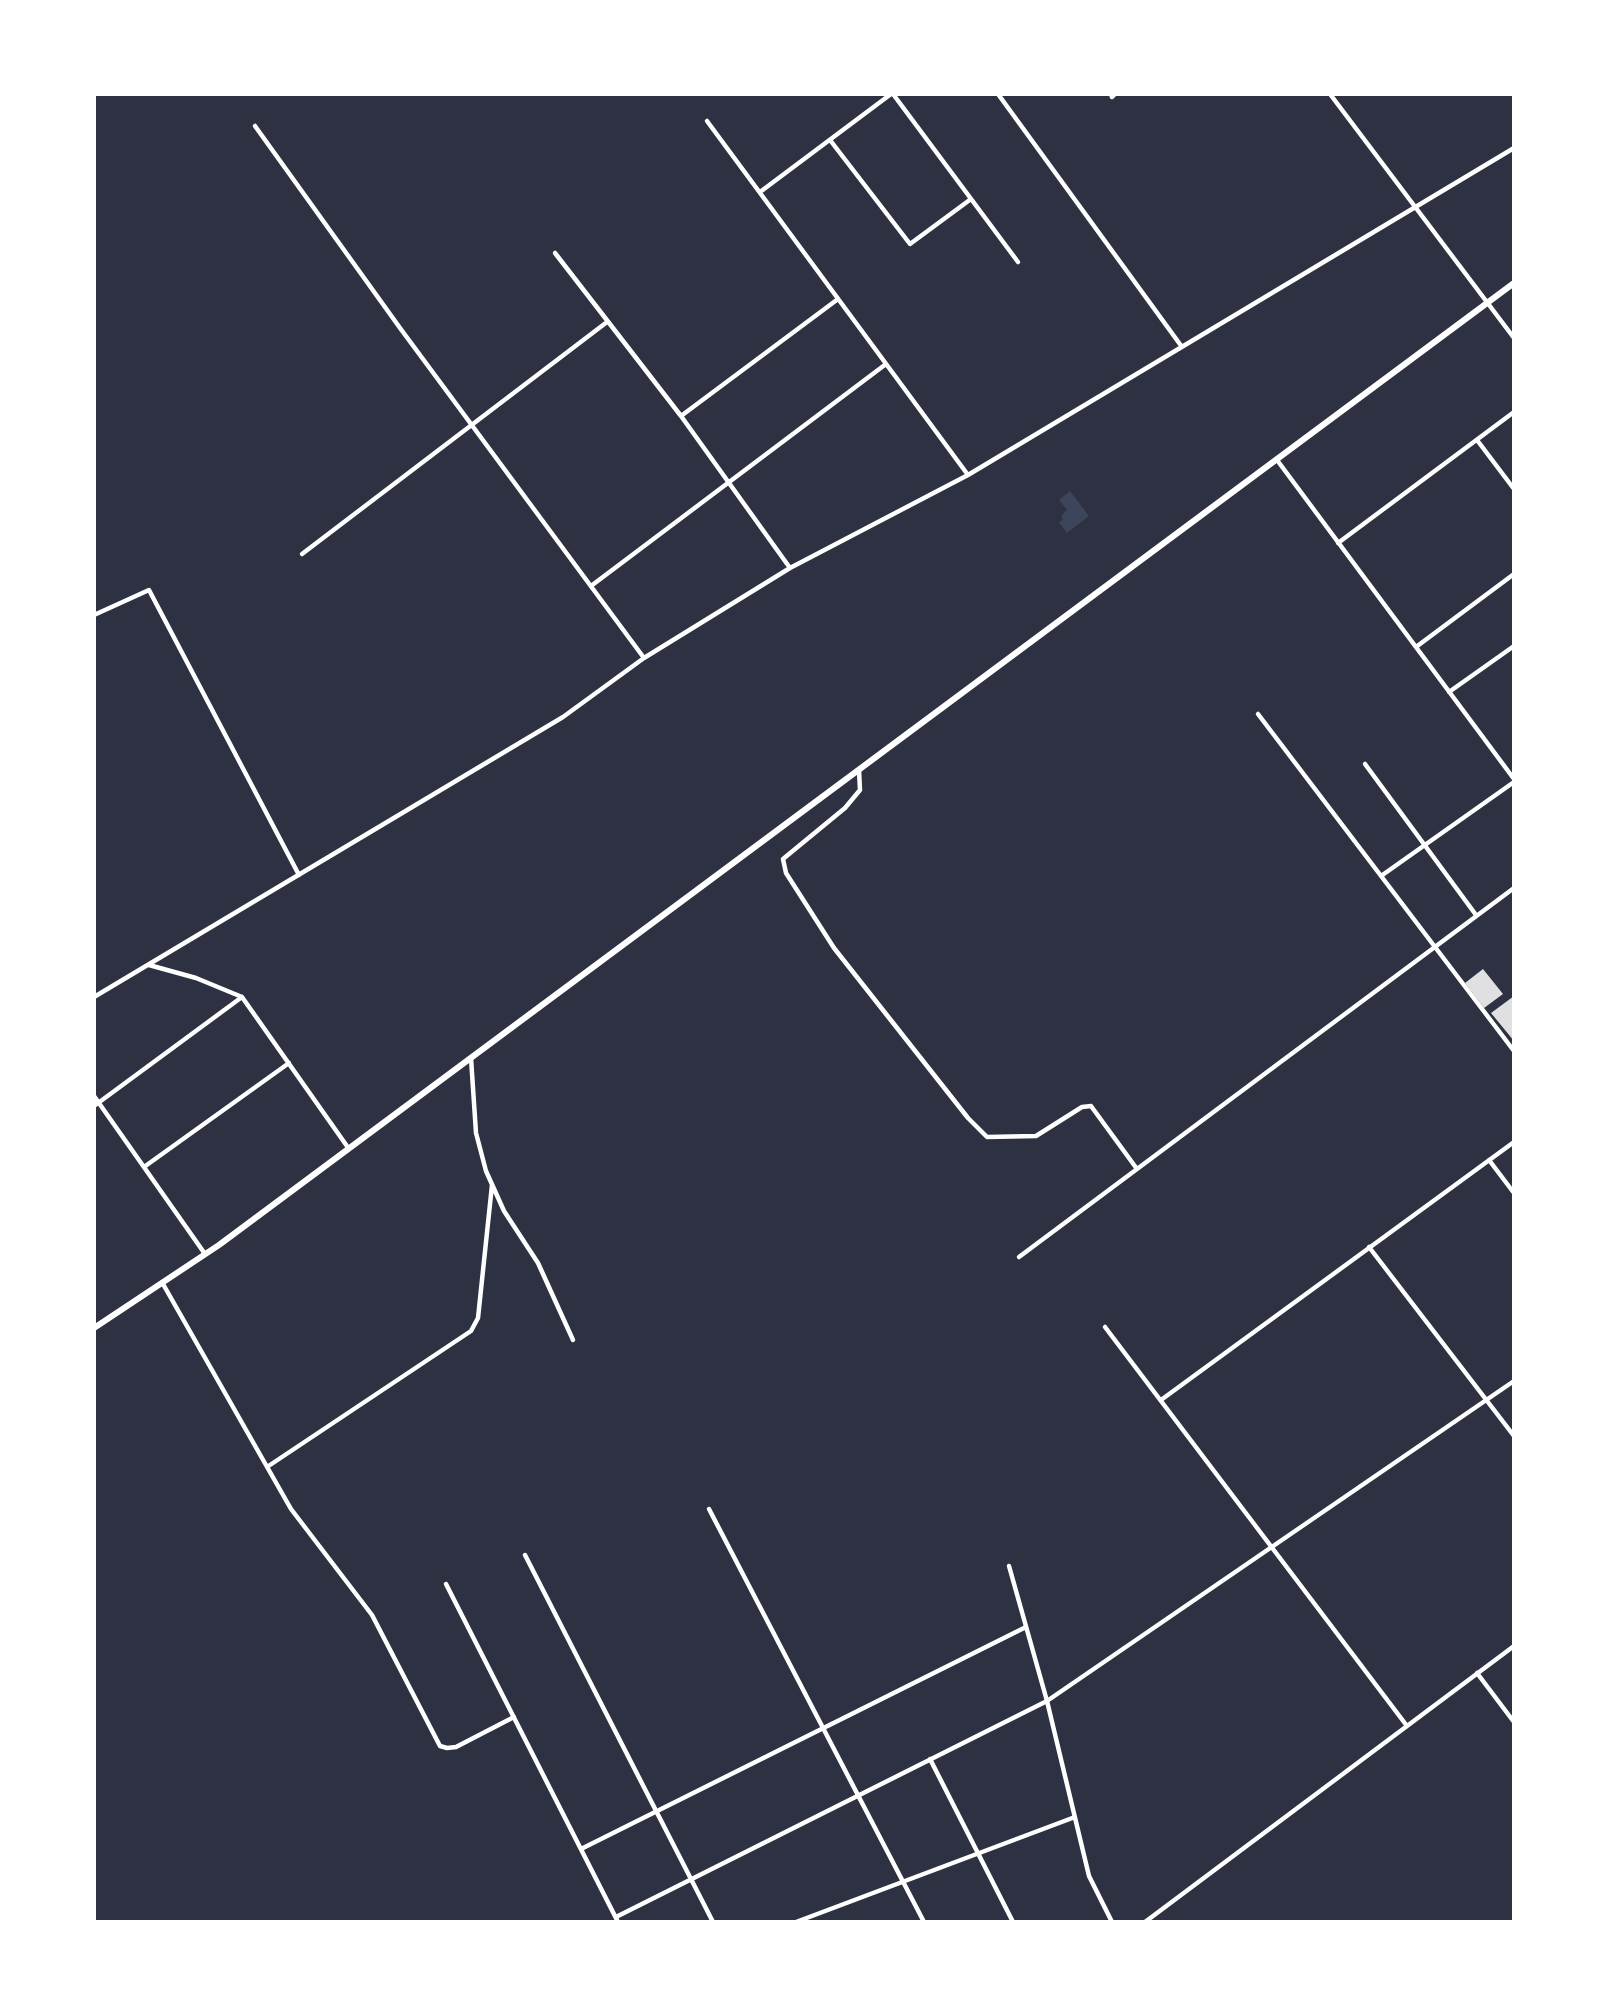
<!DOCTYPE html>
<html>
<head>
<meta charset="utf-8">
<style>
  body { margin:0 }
  #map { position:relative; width:1608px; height:2016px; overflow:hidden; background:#2d3142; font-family:Signika,sans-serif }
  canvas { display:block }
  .frame { position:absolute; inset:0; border:96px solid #fff; pointer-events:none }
</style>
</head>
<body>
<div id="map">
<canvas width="1608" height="2016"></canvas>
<div class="frame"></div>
</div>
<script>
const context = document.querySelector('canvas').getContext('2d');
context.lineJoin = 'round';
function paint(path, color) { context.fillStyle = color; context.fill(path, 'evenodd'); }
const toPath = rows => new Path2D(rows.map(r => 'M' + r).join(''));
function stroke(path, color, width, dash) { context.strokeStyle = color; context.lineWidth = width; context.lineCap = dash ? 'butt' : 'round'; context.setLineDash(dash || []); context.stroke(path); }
paint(toPath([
  [1070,491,1089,516,1067,533,1059,523,1063,519,1061,516,1067,510,1059,500]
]), '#3c4559');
paint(toPath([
  [1483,969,1503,994,1484,1008,1465,983],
  [1514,996,1514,1041,1491,1013]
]), '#e0e0e3');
stroke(toPath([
  [893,94,1018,262],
  [998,94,1182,347],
  [1111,94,1112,97,1115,94],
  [1330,94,1514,338],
  [707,121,968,475],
  [255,126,400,328,644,658],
  [830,140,910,244,971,199],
  [760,192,891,94],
  [555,253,681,416,790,568],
  [681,416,838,299],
  [1477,440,1514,489],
  [1277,460,1514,779],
  [1338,543,1514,412],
  [302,554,607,322],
  [591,586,886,364],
  [94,615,149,590,299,875],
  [1416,647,1514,574],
  [1449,692,1514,646],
  [1258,714,1514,1051],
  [1365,764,1476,915],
  [859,770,860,790,845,808,783,859,786,873,834,948,968,1118,987,1137,1036,1136,1082,1107,1091,1106,1137,1169],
  [1381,876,1514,782],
  [149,965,196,978,242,997,349,1149],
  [94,997,563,717,644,658,790,568,968,475,1514,148],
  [471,1058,476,1133,486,1171,504,1211,538,1263,573,1340],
  [94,1096,205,1254],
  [94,1106,242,997],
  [1489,1160,1514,1193],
  [144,1167,289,1063],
  [1369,1247,1514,1436],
  [1019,1257,1514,888],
  [163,1284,291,1509,372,1615,440,1746,447,1748,456,1747,514,1717],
  [1105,1327,1407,1726],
  [1161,1400,1514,1142],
  [267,1467,471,1331,478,1318,492,1185],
  [709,1509,924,1922],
  [525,1555,713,1922],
  [1009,1566,1047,1701,1089,1876,1112,1922],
  [446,1584,618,1922],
  [1477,1673,1514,1722],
  [930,1759,1013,1922],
  [581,1849,1026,1627],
  [616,1917,1047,1701,1514,1381],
  [796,1922,1075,1817],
  [1145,1922,1514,1646]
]), '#fff', 4.5);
stroke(toPath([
  [94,1328,219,1245,1514,283]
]), '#fff', 6);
</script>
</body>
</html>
